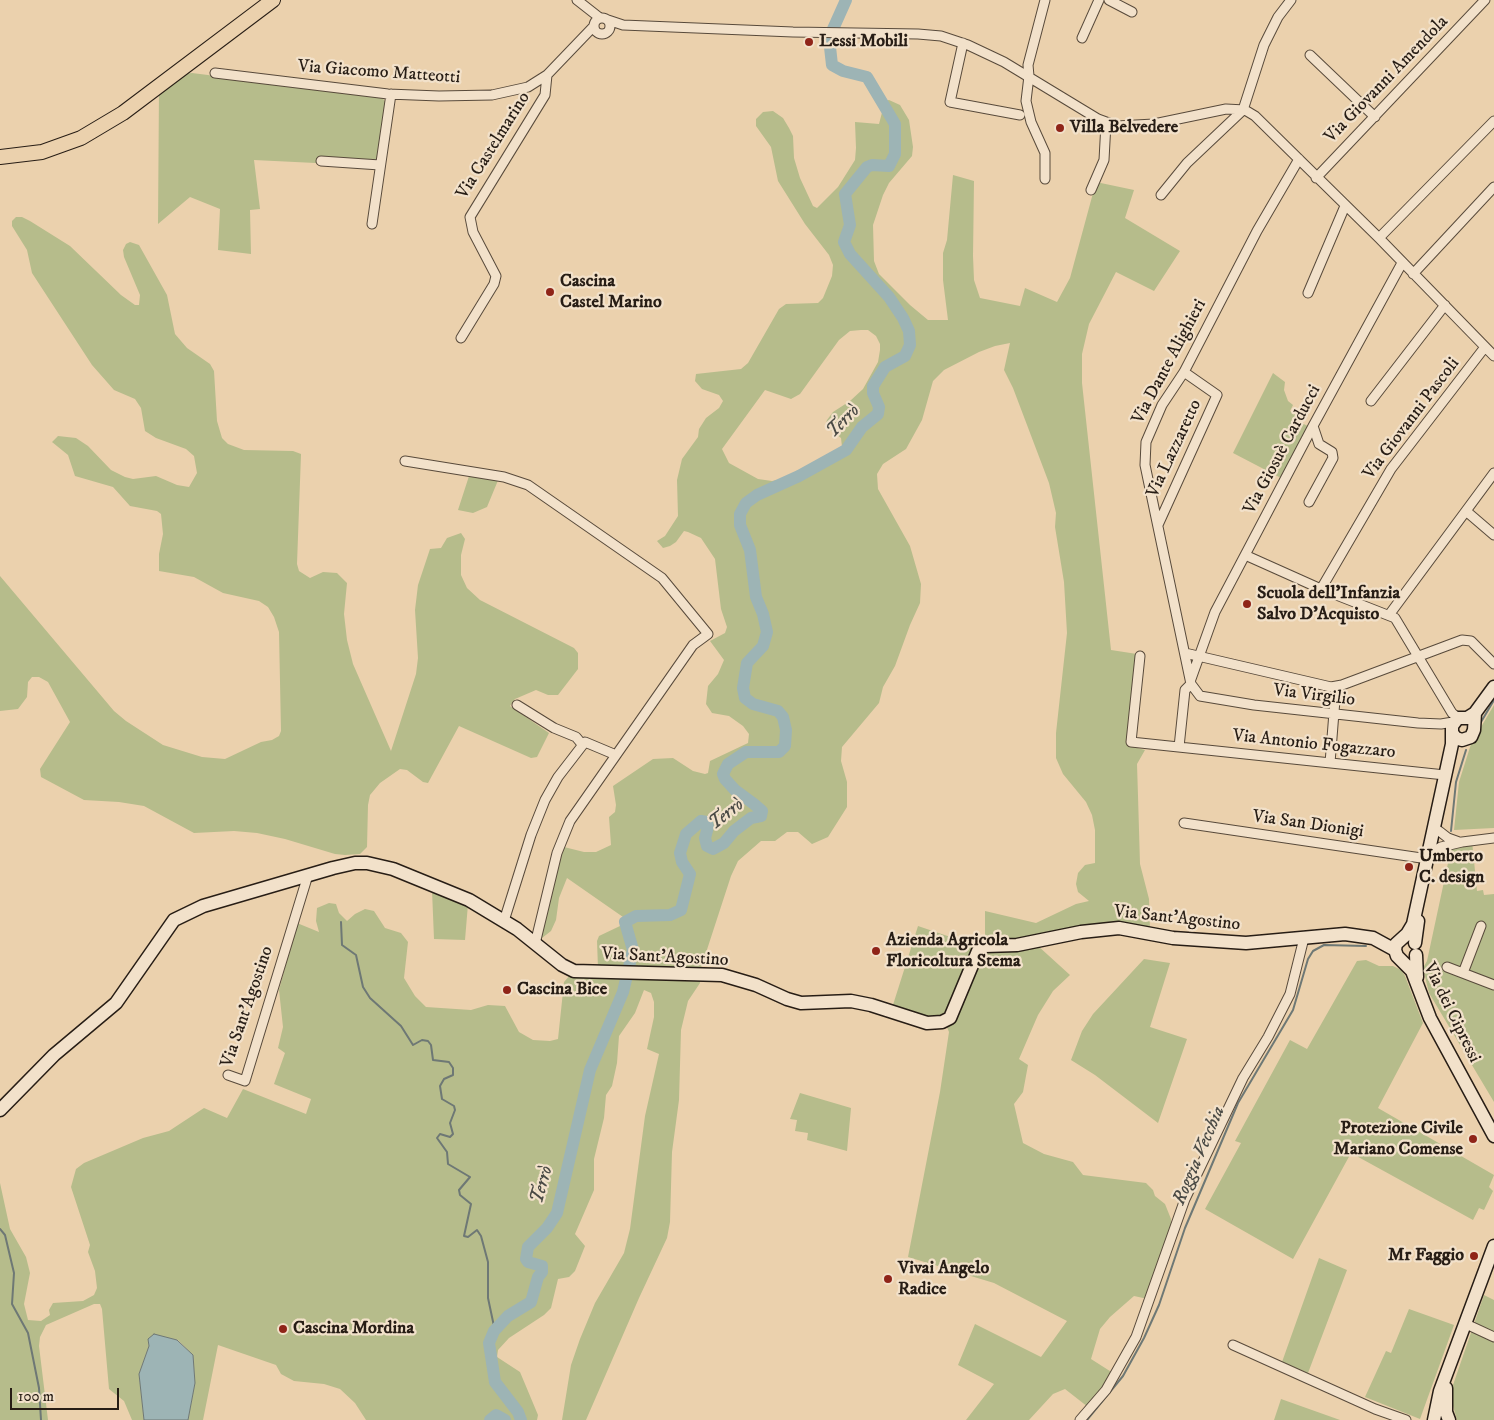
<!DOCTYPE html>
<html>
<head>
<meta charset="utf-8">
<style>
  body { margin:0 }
  #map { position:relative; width:1494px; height:1420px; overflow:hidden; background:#ebd1ad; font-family:"IM FELL DW Pica",serif }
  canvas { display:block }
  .scale { position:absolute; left:10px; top:1388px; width:109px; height:22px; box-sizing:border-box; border:2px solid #271d15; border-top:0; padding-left:6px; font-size:15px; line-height:18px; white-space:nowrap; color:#271d15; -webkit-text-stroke:4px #f2e1ca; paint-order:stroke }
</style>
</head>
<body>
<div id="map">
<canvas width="1494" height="1420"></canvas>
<div class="scale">100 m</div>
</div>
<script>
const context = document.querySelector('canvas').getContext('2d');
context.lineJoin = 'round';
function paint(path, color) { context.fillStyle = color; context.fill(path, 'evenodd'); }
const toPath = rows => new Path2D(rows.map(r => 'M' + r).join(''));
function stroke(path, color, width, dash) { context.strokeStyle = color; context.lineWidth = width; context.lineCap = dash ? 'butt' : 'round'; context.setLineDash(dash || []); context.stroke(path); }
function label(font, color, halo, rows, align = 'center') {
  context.font = font + ' "IM FELL DW Pica",serif'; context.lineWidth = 4.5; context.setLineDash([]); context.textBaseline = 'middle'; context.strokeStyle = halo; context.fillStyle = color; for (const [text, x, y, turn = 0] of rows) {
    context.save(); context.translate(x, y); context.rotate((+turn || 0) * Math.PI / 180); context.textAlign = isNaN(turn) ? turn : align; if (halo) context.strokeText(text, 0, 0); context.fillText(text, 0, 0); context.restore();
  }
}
paint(toPath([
  [192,73,382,97,386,103,377,166,254,160,260,209,250,210,251,254,218,250,220,209,190,197,158,224,159,89,183,74],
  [889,100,900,105,909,120,913,147,912,156,889,183,883,195,873,225,874,261,879,274,910,305,928,320,948,320,943,280,943,253,947,240,953,175,974,181,973,256,974,280,980,298,1020,306,1025,288,1057,302,1070,278,1096,182,1134,190,1125,218,1180,251,1154,291,1116,272,1089,324,1082,354,1082,383,1111,650,1137,654,1130,746,1145,750,1137,764,1138,796,1140,864,1149,899,1150,930,985,943,985,911,1036,923,1076,904,1089,901,1078,892,1076,884,1078,873,1085,865,1095,863,1095,830,1092,815,1086,802,1063,774,1056,758,1056,733,1067,633,1064,582,1055,527,1056,513,1049,483,1013,388,1004,370,1010,343,995,346,979,352,944,370,933,381,922,420,906,449,883,464,877,474,878,489,910,546,921,584,920,603,910,625,895,666,883,687,879,703,842,747,841,761,847,782,847,807,828,837,812,844,798,832,787,832,775,841,761,841,738,861,731,876,701,968,639,970,598,968,597,941,599,936,620,926,623,917,567,878,559,898,556,920,551,931,542,938,534,932,564,847,584,852,596,852,611,845,609,817,615,812,616,805,613,786,653,759,673,758,693,771,705,774,708,773,710,761,748,743,749,734,743,726,729,716,712,713,706,704,708,686,718,674,724,660,710,641,725,633,727,627,721,609,715,559,701,538,688,532,684,531,676,542,670,546,663,548,657,541,665,536,678,516,677,480,682,459,698,437,699,429,706,418,719,408,723,401,719,395,702,389,695,381,696,374,741,369,748,363,779,309,786,304,818,303,823,298,832,276,833,265,829,255,805,224,778,181,771,147,756,126,756,119,763,112,773,111,783,118,789,128,793,136,794,158,800,178,813,206,817,208,838,187,855,160,856,148,855,122,879,124,885,101],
  [861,330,868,330,876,336,880,344,880,350,878,362,863,389,850,401,833,412,827,420,825,426,841,438,842,447,786,478,772,481,758,479,729,463,722,449,765,390,791,399,800,394,839,340,850,331],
  [16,217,22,217,30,221,70,246,121,295,135,305,139,305,140,295,124,257,123,250,126,244,130,242,139,245,167,295,175,334,187,348,210,364,214,371,217,421,222,438,228,444,244,450,293,451,301,454,297,564,299,571,310,578,323,572,337,573,347,583,344,614,347,640,353,664,391,751,416,674,418,658,415,610,418,585,430,549,441,548,447,538,461,533,465,539,461,555,461,575,467,588,480,600,574,648,578,653,578,669,558,695,548,695,536,690,515,699,510,706,549,733,537,757,531,758,459,726,428,783,423,782,407,770,400,769,380,783,370,795,368,805,367,847,360,854,345,855,335,854,285,839,257,833,234,831,194,833,144,806,119,802,84,800,41,777,40,769,70,722,48,682,39,677,32,677,28,682,27,697,18,709,0,711,0,576,114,711,126,721,163,745,202,757,225,759,261,742,272,740,279,736,281,731,279,632,274,617,268,607,259,601,223,593,194,577,159,571,159,554,163,534,161,514,157,511,130,506,113,487,75,476,68,455,52,442,58,436,76,438,88,446,111,470,125,477,133,479,156,476,177,485,189,487,197,473,194,456,186,449,156,438,145,431,141,408,135,399,114,390,92,365,32,273,27,250,12,226,12,221],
  [1273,373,1285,382,1284,390,1288,401,1293,405,1290,411,1299,417,1297,421,1308,426,1281,478,1233,453],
  [470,473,499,478,487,507,473,513,458,510],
  [1494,705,1494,828,1454,830,1459,782,1471,744],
  [1472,841,1477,891,1483,890,1484,895,1494,894,1494,1102,1429,993,1423,968,1427,961,1451,849],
  [432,890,468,904,465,940,434,939],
  [329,903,336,904,339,913,347,921,355,914,365,909,374,911,385,928,401,933,408,942,404,978,415,996,426,1007,471,1010,488,1005,505,1006,519,1032,533,1040,550,1041,558,1039,564,982,572,973,700,978,700,983,688,1001,681,1030,679,1100,672,1152,670,1222,667,1238,639,1298,586,1420,562,1420,571,1365,580,1339,595,1303,624,1253,630,1229,645,1116,659,1054,647,1049,654,1017,654,1002,651,993,644,990,635,1013,619,1036,617,1063,612,1086,606,1095,604,1118,594,1159,594,1190,575,1234,585,1246,575,1271,569,1277,558,1279,551,1308,544,1315,509,1338,498,1350,497,1357,520,1372,538,1415,537,1420,366,1420,355,1403,340,1389,324,1384,294,1381,281,1374,276,1365,218,1345,203,1420,188,1420,195,1383,193,1355,178,1340,163,1337,148,1341,149,1346,139,1374,144,1420,132,1420,124,1401,109,1389,102,1309,100,1304,94,1304,46,1325,40,1337,39,1346,48,1420,0,1420,0,1183,10,1229,26,1257,30,1273,24,1304,28,1320,41,1321,50,1315,49,1310,53,1303,83,1301,94,1295,97,1288,95,1271,88,1252,90,1245,71,1187,76,1169,84,1163,143,1138,169,1131,204,1108,227,1118,243,1089,306,1114,311,1099,274,1084,285,1053,278,1048,283,1027,279,990,297,923,319,932,316,921,317,908],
  [918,926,977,946,947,1015,931,1019,892,1008],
  [1037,945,1070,975,1053,991,1038,1015,1019,1059,1028,1065,1023,1092,1014,1104,1023,1143,1044,1154,1073,1162,1083,1175,1146,1183,1153,1190,1155,1196,1165,1204,1171,1219,1171,1227,1148,1299,1134,1296,1110,1317,1100,1329,1091,1359,1113,1373,1088,1407,1065,1389,1053,1394,1029,1420,966,1420,994,1384,958,1365,975,1324,1041,1357,1067,1321,994,1283,908,1257,940,1092,949,1032,946,1025,983,952],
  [1144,959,1170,963,1150,1027,1187,1039,1158,1123,1095,1075,1071,1060,1082,1031,1093,1014],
  [1366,960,1379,966,1393,966,1401,970,1405,976,1423,1023,1378,1108,1494,1175,1489,1187,1493,1191,1484,1210,1479,1208,1473,1220,1351,1153,1293,1259,1205,1209,1241,1143,1235,1141,1290,1040,1307,1049,1357,961],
  [800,1093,851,1108,847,1151,807,1140,808,1133,795,1131,797,1120,790,1119],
  [1319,1258,1347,1270,1308,1373,1282,1362],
  [1484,1295,1494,1300,1494,1420,1457,1420,1453,1406,1453,1385],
  [1409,1309,1454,1325,1420,1419,1365,1397,1386,1351,1391,1353],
  [1281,1399,1340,1420,1274,1420]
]), '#b6bc8b');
const water = toPath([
  [154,1334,177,1340,193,1355,195,1383,188,1420,144,1420,139,1374,149,1346,148,1339,154,1334]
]);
paint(water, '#9db4b5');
stroke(water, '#6e7875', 1);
stroke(toPath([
  [1481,722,1494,700],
  [1451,831,1456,782,1466,750],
  [341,922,342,945,356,955,363,987,370,998,401,1026,413,1045,422,1040,428,1041,431,1045,433,1060,449,1062,453,1068,453,1075,444,1079,440,1086,442,1099,454,1106,455,1110,450,1123,453,1134,450,1137,440,1134,437,1138,447,1152,448,1164,470,1177,459,1190,460,1195,471,1204,464,1236,468,1237,477,1230,481,1236,488,1262,488,1298,495,1331],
  [0,1229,5,1235,14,1273,12,1304,28,1333,39,1388,41,1420],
  [1087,1420,1123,1376,1144,1338,1159,1305,1185,1228,1238,1103,1293,1010,1308,959,1313,951,1324,945,1366,946]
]), '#6e7875', 2);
stroke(toPath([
  [490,1420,496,1415,505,1420],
  [521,1420,518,1412,495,1382,489,1343,494,1331,508,1316,531,1302,538,1277,542,1272,542,1266,528,1262,526,1259,528,1247,547,1228,557,1213,590,1070,623,992,633,950,625,922,636,916,670,915,681,910,690,874,682,862,680,853,686,834,701,821,707,822,708,827,705,838,707,846,713,849,724,843,734,831,751,818,761,816,762,811,754,804,735,790,725,779,723,774,728,764,746,752,779,752,785,746,786,730,783,717,778,711,753,704,745,698,743,688,747,663,763,646,767,632,763,614,756,597,750,550,740,525,740,514,746,503,757,495,799,476,846,450,862,427,878,414,879,407,873,393,873,386,885,367,905,356,910,345,909,331,903,318,889,297,850,254,844,242,850,225,845,194,867,167,872,165,889,166,895,154,895,124,867,77,843,71,832,65,829,38,846,0]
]), '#9db4b5', 12);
const street = toPath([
  [577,0,600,18],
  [1045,0,1028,65,1029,76,1026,101,1031,122,1045,153,1045,179],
  [1109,0,1132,12],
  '594 26a8 8 0 1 1 16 0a8 8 0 1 1-16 0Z',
  [608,20,623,25,793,32,918,34,941,36,968,45,1004,62,1098,119,1117,126,1154,124,1226,109,1245,110,1255,116,1379,238,1494,356],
  [1082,38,1099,0],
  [963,43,950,102,1020,115],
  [1310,55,1375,117],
  [215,73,388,94,439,96,492,95,528,87,547,75,594,26],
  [1299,159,1257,231,1184,372,1162,405,1146,442,1145,465,1191,684,1200,696,1254,705,1418,723,1441,724,1453,722],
  [321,161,380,165],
  [1316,178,1485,0],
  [1091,190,1104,160,1106,123],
  [1161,195,1187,163,1243,110,1264,45,1278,17,1291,0],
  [372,224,391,94],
  [1379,238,1494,121],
  [1413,274,1494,187],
  [1308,293,1345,206],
  [461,338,494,284,496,276,473,232,470,217,545,95,547,75],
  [1371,401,1445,305],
  [405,461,504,477,528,485,662,578,708,634,693,645,570,821,557,853,535,944],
  [1309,502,1333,458,1332,452,1319,444,1313,426],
  [1466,511,1494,535],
  [1158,525,1217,395,1184,372],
  [1245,555,1321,589,1395,618,1452,713,1458,718],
  [1321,589,1391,469,1485,347],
  [1389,615,1494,473],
  [1185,653,1331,687,1342,685,1462,640,1471,641,1494,664],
  [1140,656,1131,742,1445,775],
  [1191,679,1215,612,1313,426,1402,263],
  [517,705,554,728,576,737,581,743],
  [1179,747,1185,690,1191,684],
  [1330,763,1336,687],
  [1184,823,1428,859],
  [1439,831,1448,838,1459,842],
  [1434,851,1441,847,1462,842,1494,838],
  [504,921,531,835,545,800,558,777,585,742,616,755],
  [1447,967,1494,985],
  [1463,973,1481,926],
  [228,1075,245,1081,308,875],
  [1466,1324,1494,1337],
  [1233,1345,1375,1409,1406,1420],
  [1080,1420,1106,1390,1136,1337,1185,1199,1243,1078,1268,1037,1290,994,1304,938]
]);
const secondary = toPath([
  [1494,687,1475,713,1467,718,1458,718,1452,726,1452,744,1413,924,1407,934,1396,944,1395,950,1397,956,1412,971,1430,1018,1494,1136],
  [1452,733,1456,738,1462,740,1471,737,1474,730,1475,713],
  [1415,943,1418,921],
  [1416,955,1417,977],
  [0,1110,54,1055,116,1003,174,920,203,906,333,868,355,863,367,863,393,869,469,900,517,929,562,965,574,971,722,975,756,985,787,999,801,1003,851,1001,871,1005,927,1023,942,1022,950,1018,978,951,985,946,1017,945,1081,932,1119,928,1173,938,1246,943,1345,934,1373,938,1395,950],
  [1446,1388,1446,1412,1449,1420],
  [1434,1420,1440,1391,1494,1246]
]);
const primary = toPath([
  [0,157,42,152,81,138,123,113,273,0]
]);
stroke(street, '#584a3b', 11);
stroke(secondary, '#271d15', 15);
stroke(primary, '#271d15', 16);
stroke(street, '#f2e1ca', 9);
stroke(secondary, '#f2e1ca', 12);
stroke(primary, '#ebd1ad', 14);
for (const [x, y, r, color] of [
  [809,42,5,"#8f2418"],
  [1060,128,5,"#8f2418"],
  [550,292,5,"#8f2418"],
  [1247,604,5,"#8f2418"],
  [1409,867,5,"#8f2418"],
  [876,951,5,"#8f2418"],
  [507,990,5,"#8f2418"],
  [1473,1139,5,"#8f2418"],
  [1474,1256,5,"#8f2418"],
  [888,1279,5,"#8f2418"],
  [283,1329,5,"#8f2418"]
]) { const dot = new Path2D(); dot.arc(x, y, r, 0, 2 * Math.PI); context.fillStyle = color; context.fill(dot); stroke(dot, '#f2e1ca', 2); }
label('bold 18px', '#271d15', '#f2e1ca', [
  ["Lessi Mobili",819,42],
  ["Villa Belvedere",1070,128],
  ["Cascina",560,282],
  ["Castel Marino",560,303],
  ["Scuola dell'Infanzia",1257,594],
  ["Salvo D'Acquisto",1257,615],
  ["Umberto",1419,857],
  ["C. design",1419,878],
  ["Azienda Agricola",886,941],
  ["Floricoltura Stema",886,962],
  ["Cascina Bice",517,990],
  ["Protezione Civile",1463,1129,"right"],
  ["Mariano Comense",1463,1150,"right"],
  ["Mr Faggio",1464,1256,"right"],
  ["Vivai Angelo",898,1269],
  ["Radice",898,1290],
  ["Cascina Mordina",293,1329]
], 'left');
label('18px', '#271d15', '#f2e1ca', [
  ["Via Giacomo Matteotti",379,73,4],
  ["Via Giovanni Amendola",1387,80,-46],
  ["Via Castelmarino",494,146,-58],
  ["Via Dante Alighieri",1170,362,-62],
  ["Via Giovanni Pascoli",1412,419,-53],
  ["Via Lazzaretto",1175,449,-65],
  ["Via Giosuè Carducci",1283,450,-62],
  ["Via Virgilio",1314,696,7],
  ["Via Antonio Fogazzaro",1314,745,6],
  ["Via San Dionigi",1308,825,8],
  ["Via Sant'Agostino",1177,919,6],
  ["Via Sant'Agostino",665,958,3],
  ["Via Sant'Agostino",248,1007,-71],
  ["Via dei Cipressi",1451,1013,64]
]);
label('italic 19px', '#4a4a45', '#f2e1ca', [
  ["Terrò",844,422,-45],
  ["Terrò",727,815,-38],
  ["Roggia Vecchia",1200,1156,-67],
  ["Terrò",543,1185,-74]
]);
</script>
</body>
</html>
